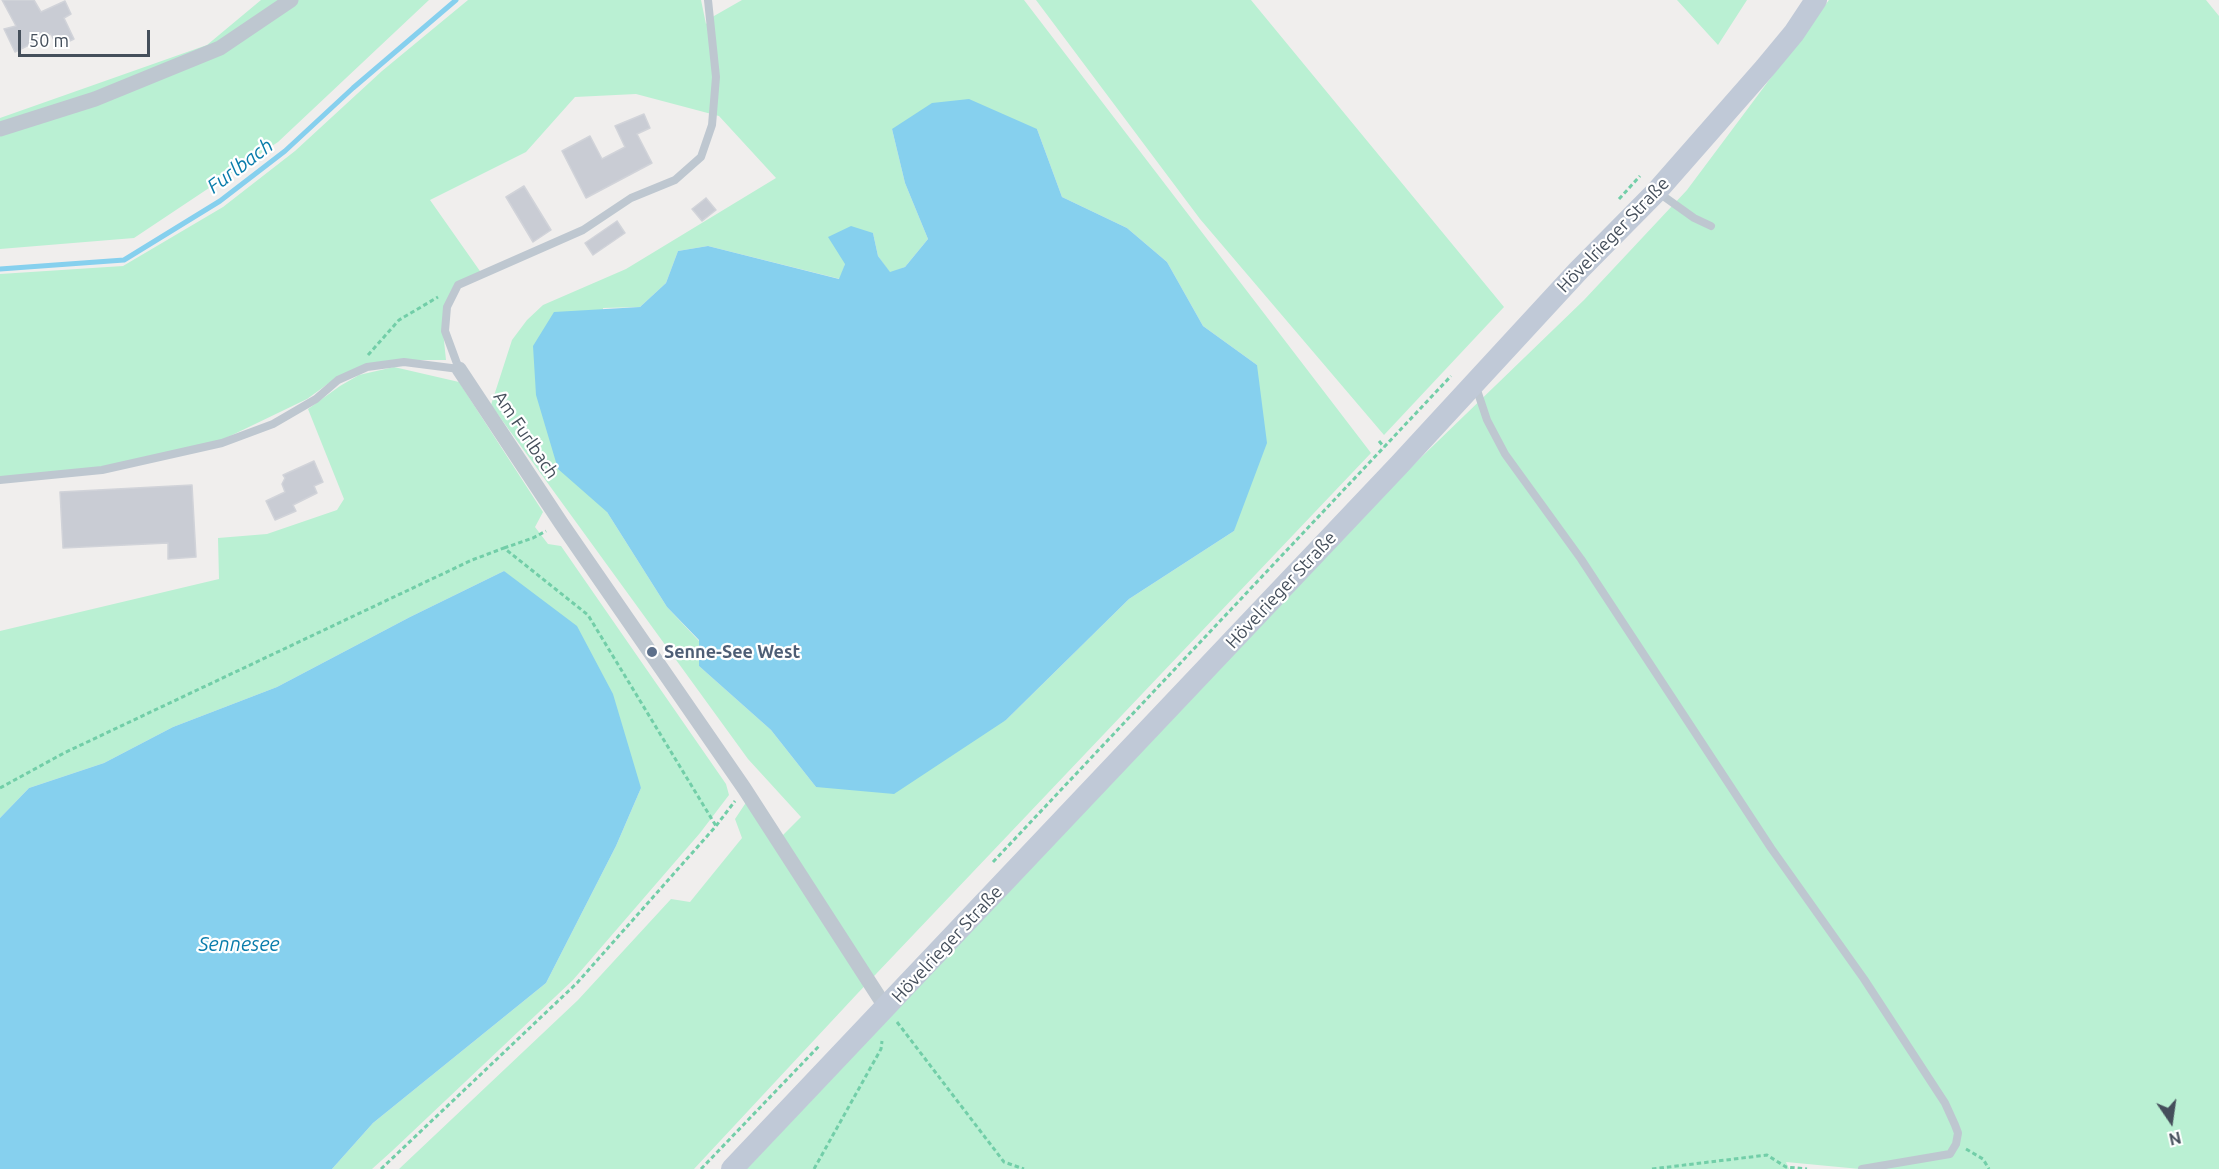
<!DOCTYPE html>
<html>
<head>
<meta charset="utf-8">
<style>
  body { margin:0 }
  #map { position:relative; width:2219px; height:1169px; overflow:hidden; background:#f0eeed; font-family:Ubuntu,sans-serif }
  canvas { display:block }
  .north { position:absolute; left:2141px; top:1091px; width:60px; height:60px; -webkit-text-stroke:4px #fff; paint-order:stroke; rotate:167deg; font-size:16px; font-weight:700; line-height:24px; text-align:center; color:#454f5b }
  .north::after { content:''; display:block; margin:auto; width:21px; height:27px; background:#454f5b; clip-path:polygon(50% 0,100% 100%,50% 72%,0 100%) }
  .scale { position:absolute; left:18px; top:30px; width:132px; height:27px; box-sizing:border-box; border:3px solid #454f5b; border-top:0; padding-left:8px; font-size:18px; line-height:21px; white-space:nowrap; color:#454f5b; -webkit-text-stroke:4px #fff; paint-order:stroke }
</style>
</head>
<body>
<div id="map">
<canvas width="2219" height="1169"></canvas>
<div class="north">N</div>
<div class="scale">50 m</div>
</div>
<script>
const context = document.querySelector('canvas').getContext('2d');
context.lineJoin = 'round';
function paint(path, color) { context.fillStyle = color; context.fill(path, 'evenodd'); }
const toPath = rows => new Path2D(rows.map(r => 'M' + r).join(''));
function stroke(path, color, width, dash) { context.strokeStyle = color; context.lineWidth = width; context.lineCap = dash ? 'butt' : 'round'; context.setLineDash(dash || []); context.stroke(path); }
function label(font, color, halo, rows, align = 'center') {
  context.font = font + ' Ubuntu,sans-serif'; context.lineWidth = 4.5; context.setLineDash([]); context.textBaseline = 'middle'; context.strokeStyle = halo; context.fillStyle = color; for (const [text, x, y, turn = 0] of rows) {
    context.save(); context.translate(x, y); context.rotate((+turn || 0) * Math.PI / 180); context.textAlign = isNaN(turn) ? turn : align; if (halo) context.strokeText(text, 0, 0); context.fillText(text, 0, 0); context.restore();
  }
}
paint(toPath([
  [261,0,429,0,278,142,134,238,0,249,0,118,207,45],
  [468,0,701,0,706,24,714,16,742,0,1024,0,1371,453,857,994,694,1169,399,1169,578,1000,671,899,690,902,742,838,735,819,747,801,773,845,801,817,748,759,491,405,512,340,527,320,543,305,626,269,776,178,719,116,636,94,575,97,526,152,430,200,482,274,457,285,443,331,446,360,392,360,367,365,336,378,307,399,224,439,102,467,0,478,0,274,123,266,223,207,295,151,382,71],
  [892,129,1037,129,1062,197,1127,228,1167,262,1203,326,1257,365,1234,531,1129,599,1006,720,816,787,771,730,699,666,699,641,667,607,607,512,603,308,640,307,666,283,678,251,708,246,840,279,845,264,873,233,878,256,890,273,905,267,928,239,905,183],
  [1036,0,1251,0,1504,307,1384,435,1200,219],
  [1677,0,1747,0,1718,45],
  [1829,0,2206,0,2219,16,2219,1169,1860,1169,1786,1162,1789,1169,746,1169,1407,471,1584,300,1687,190],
  [394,367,459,382,543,512,535,527,548,544,561,546,726,784,729,795,700,833,573,980,392,1151,372,1169,332,1169,373,1123,546,983,616,846,641,788,504,571,410,617,277,687,173,727,104,763,29,788,0,818,0,631,219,579,218,538,267,534,337,510,344,499,308,409,340,386,359,375]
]), '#baf0d3');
paint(toPath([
  [969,99,1037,129,1062,197,1127,228,1167,262,1203,326,1257,365,1267,443,1234,531,1129,599,1006,720,894,794,816,787,771,730,699,666,699,640,667,607,607,512,558,469,536,395,533,346,554,312,640,307,666,283,678,251,708,246,839,279,845,264,828,237,851,226,873,233,878,256,890,272,905,267,928,239,905,183,892,129,932,103],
  [504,571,577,626,613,694,641,788,616,846,546,983,373,1123,332,1169,0,1169,0,818,29,788,104,763,173,727,277,687,410,617]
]), '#86d0ee');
stroke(toPath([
  [0,269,124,260,220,201,285,151,353,88,456,0]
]), '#86d0ee', 5);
const building = toPath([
  [2,0,34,0,41,12,65,1,71,14,64,18,74,39,57,47,51,34,15,52,4,29,16,26,2,0],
  [644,114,650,128,637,134,652,163,586,198,562,151,590,136,602,159,625,147,615,126,644,114],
  [524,186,551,230,533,242,506,197,524,186],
  [706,198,716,210,702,221,692,209,706,198],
  [617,221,625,233,593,255,585,243,617,221],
  [314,461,323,482,314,486,317,493,293,505,296,511,275,520,266,501,285,492,282,484,285,478,283,475,314,461],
  [192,485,196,557,168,559,168,543,63,548,60,492,192,485]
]);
paint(building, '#c9ccd4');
stroke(building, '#d1d3d9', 1.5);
stroke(toPath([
  [1619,199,1640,176],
  [368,355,399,320,438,297],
  [1379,441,1384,447],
  [504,548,533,538,546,531],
  [0,788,64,753,472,560,504,548,588,615,716,826],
  [993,862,1451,376],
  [897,1022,1004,1162,1024,1169],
  [1966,1149,1983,1159,1989,1169],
  [381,1169,577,983,716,826,735,801],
  [701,1169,819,1046],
  [814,1169,881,1049,882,1041],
  [1652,1169,1767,1155,1786,1167,1807,1169]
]), '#72cea8', 3, [4.5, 3]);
stroke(toPath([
  [1659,193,1694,218,1711,226],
  [1476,387,1487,420,1505,454,1581,559,1771,848,1864,979,1945,1103,1955,1125,1958,1133,1956,1144,1950,1154,1862,1169],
  [0,480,102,470,222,443,273,424,316,399,338,380,367,367,404,362,459,369,445,331,447,307,458,285,583,230,631,198,675,180,701,157,712,125,716,77,708,0]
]), '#bec7d0', 8);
stroke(toPath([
  [0,129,95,99,220,48,291,0],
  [459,369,561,523,744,788,886,1008]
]), '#bec7d0', 15);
stroke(toPath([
  [732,1169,1399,465,1578,271,1657,191,1765,68,1794,33,1816,0]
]), '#c0c9d7', 22);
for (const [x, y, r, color] of [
  [652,652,6,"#5c6f8a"]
]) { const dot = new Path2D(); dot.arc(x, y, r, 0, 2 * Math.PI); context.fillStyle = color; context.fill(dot); stroke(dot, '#fff', 2); }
label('18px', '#454f5b', '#fff', [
  ["Hövelrieger Straße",1613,235,-46],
  ["Am Furlbach",526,435,56],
  ["Hövelrieger Straße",1281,590,-47],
  ["Hövelrieger Straße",947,944,-47]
]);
label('bold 18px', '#4e5e75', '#fff', [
  ["Senne-See West",664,652]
], 'left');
label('italic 20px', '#097cab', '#fff', [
  ["Furlbach",240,166,-37],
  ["Sennesee",239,944]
]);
</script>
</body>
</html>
